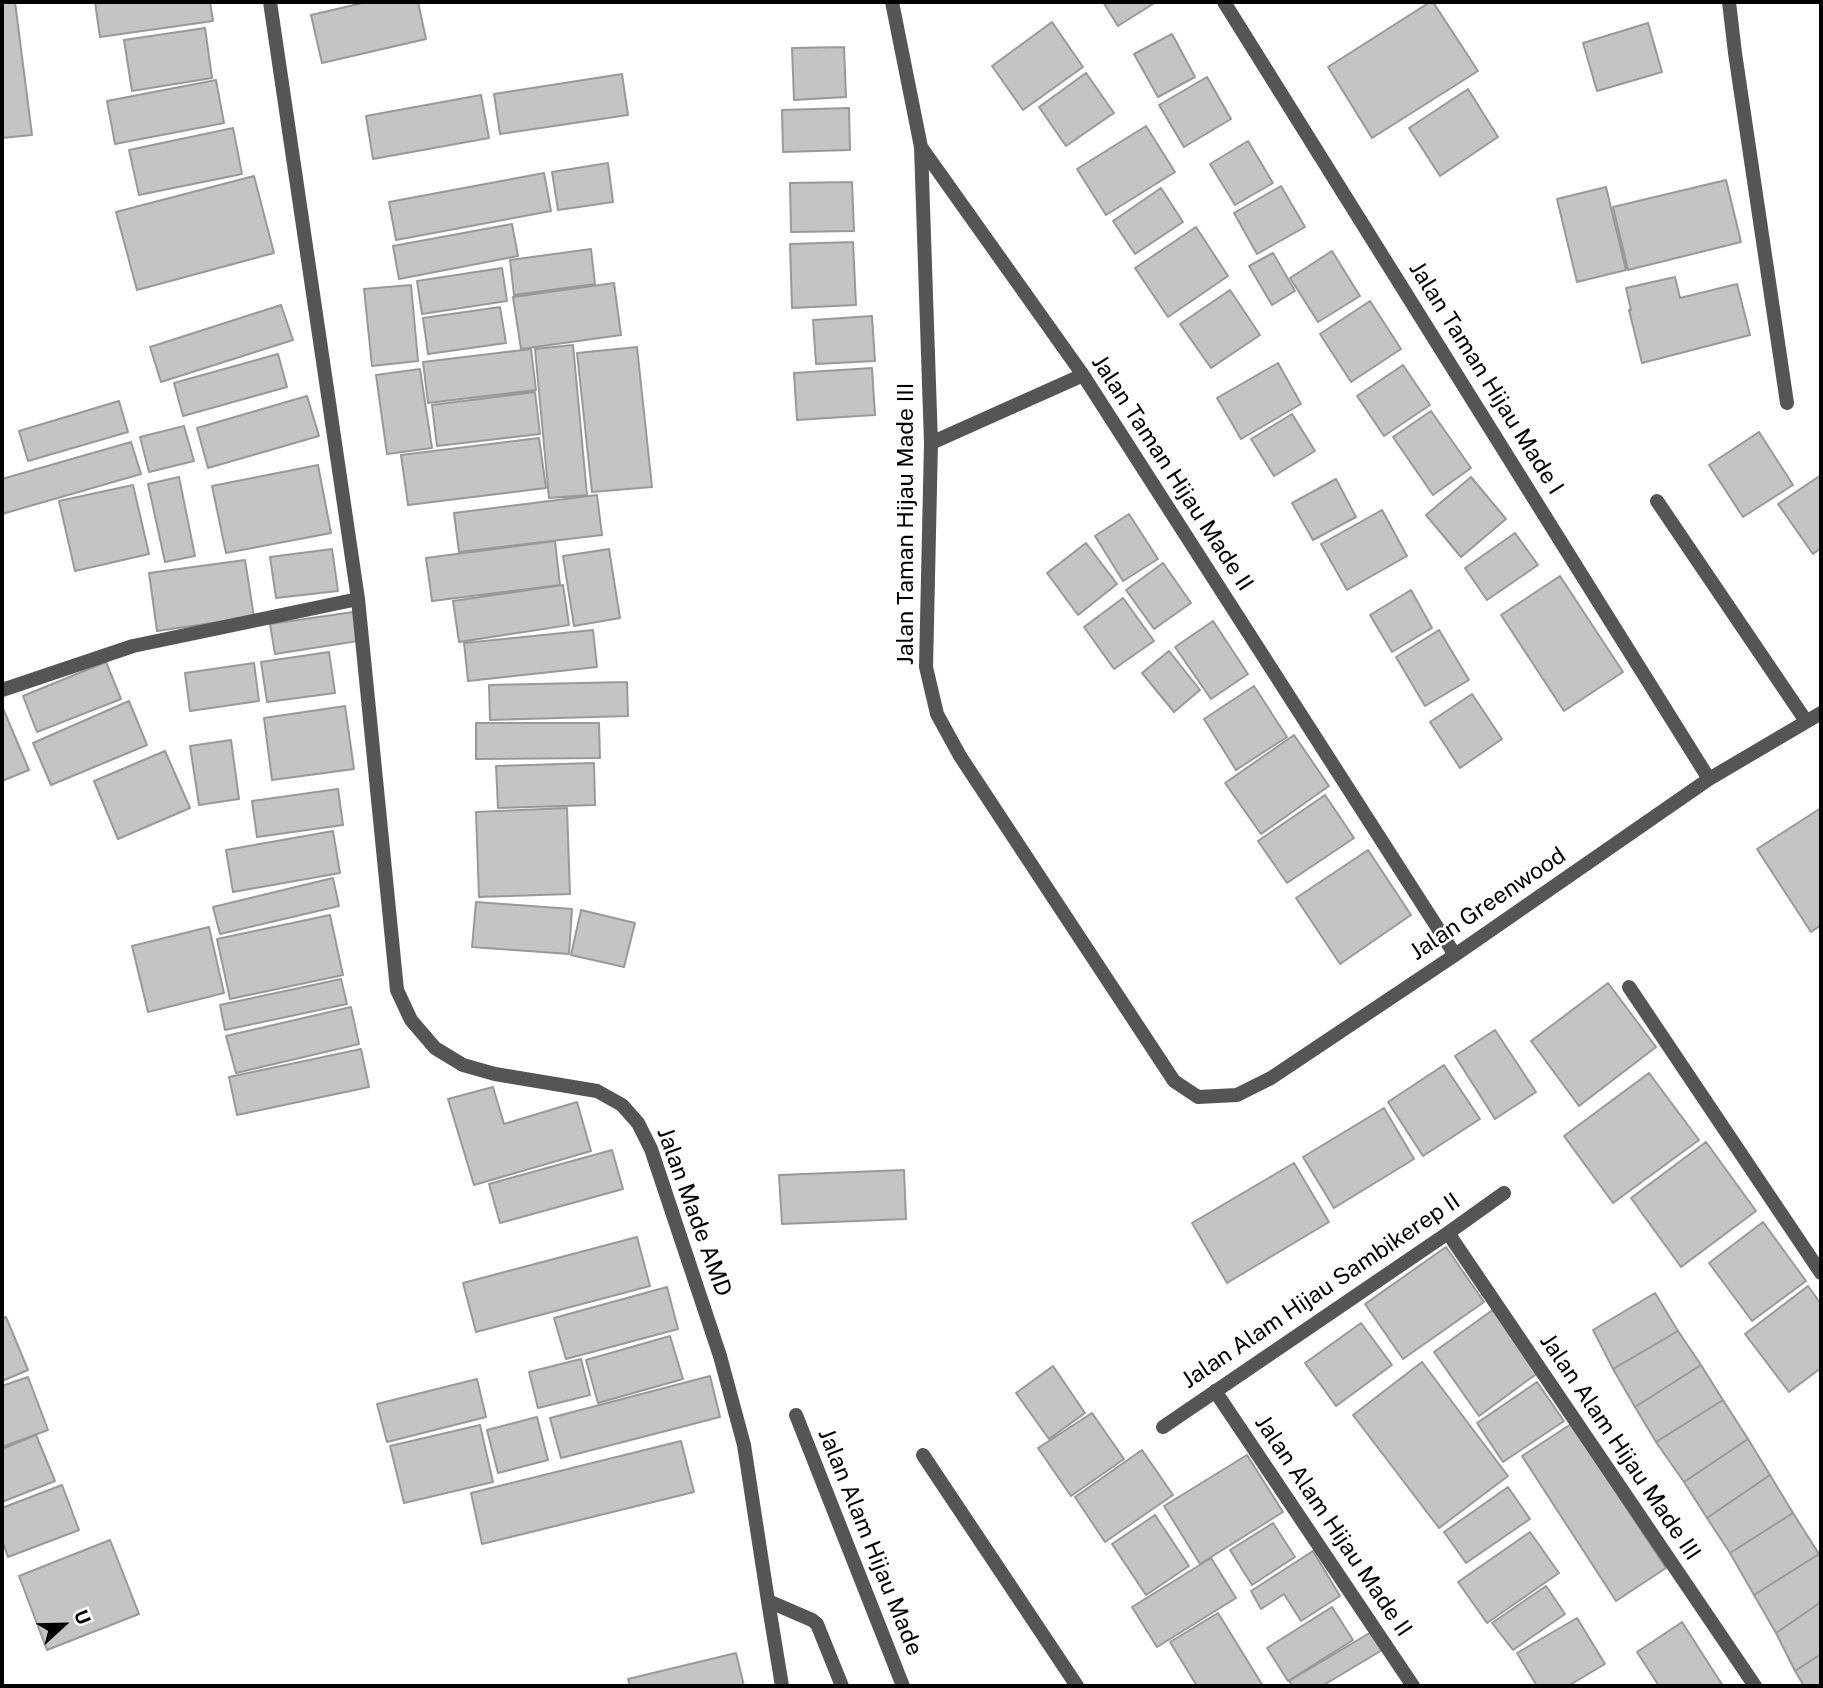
<!DOCTYPE html>
<html>
<head>
<meta charset="utf-8">
<style>
  body { margin:0 }
  #map { position:relative; width:1823px; height:1688px; overflow:hidden; background:#fff; font-family:"Public Sans",sans-serif }
  canvas { display:block }
  .frame { position:absolute; inset:0; border:4px solid #000; pointer-events:none }
  .north { position:absolute; left:28px; top:1590px; width:70px; height:70px; -webkit-text-stroke:5px #fff; paint-order:stroke; rotate:68deg; font-size:19px; font-weight:700; line-height:28px; text-align:center; color:#000 }
  .north::after { content:''; display:block; margin:auto; width:24px; height:32px; background:#000; clip-path:polygon(50% 0,100% 100%,50% 72%,0 100%) }
</style>
</head>
<body>
<div id="map">
<canvas width="1823" height="1688"></canvas>
<div class="frame"></div>
<div class="north">U</div>
</div>
<script>
const context = document.querySelector('canvas').getContext('2d');
context.lineJoin = 'round';
function paint(path, color) { context.fillStyle = color; context.fill(path, 'evenodd'); }
const toPath = rows => new Path2D(rows.map(r => 'M' + r).join(''));
function stroke(path, color, width, dash) { context.strokeStyle = color; context.lineWidth = width; context.lineCap = dash ? 'butt' : 'round'; context.setLineDash(dash || []); context.stroke(path); }
function label(font, color, halo, rows, align = 'center') {
  context.font = font + ' "Public Sans",sans-serif'; context.lineWidth = 5; context.setLineDash([]); context.textBaseline = 'middle'; context.strokeStyle = halo; context.fillStyle = color; for (const [text, x, y, turn = 0] of rows) {
    context.save(); context.translate(x, y); context.rotate((+turn || 0) * Math.PI / 180); context.textAlign = isNaN(turn) ? turn : align; if (halo) context.strokeText(text, 0, 0); context.fillText(text, 0, 0); context.restore();
  }
}
const building = toPath([
  [2,2,15,2,32,135,2,138,2,2],
  [95,2,210,2,213,21,100,37,95,2],
  [367,2,418,2,426,39,322,63,311,15,367,2],
  [1103,2,1156,2,1118,26,1103,2],
  [1430,2,1433,2,1478,71,1372,138,1328,67,1430,2],
  [1052,22,1083,67,1023,110,992,66,1052,22],
  [1648,23,1662,72,1597,91,1583,43,1648,23],
  [205,28,212,78,132,91,124,40,205,28],
  [1172,34,1195,77,1158,97,1134,54,1172,34],
  [844,47,846,97,794,100,792,48,844,47],
  [1086,73,1114,113,1066,146,1039,107,1086,73],
  [622,74,628,115,500,134,494,94,622,74],
  [1207,77,1231,119,1184,147,1159,105,1207,77],
  [216,80,224,123,115,144,107,101,216,80],
  [1468,89,1498,137,1440,176,1409,128,1468,89],
  [481,95,489,138,373,159,366,116,481,95],
  [849,108,850,150,783,152,782,110,849,108],
  [1146,126,1175,172,1106,215,1077,169,1146,126],
  [233,128,242,174,139,195,129,150,233,128],
  [1248,141,1273,183,1235,205,1210,164,1248,141],
  [608,163,613,202,558,210,552,172,608,163],
  [544,173,551,211,396,240,389,202,544,173],
  [254,176,274,253,137,290,116,212,254,176],
  [1726,180,1741,242,1628,270,1613,207,1726,180],
  [852,182,854,231,791,232,790,183,852,182],
  [1281,186,1305,227,1257,254,1234,213,1281,186],
  [1606,187,1626,270,1577,282,1557,199,1606,187],
  [1161,188,1183,222,1135,254,1113,221,1161,188],
  [512,224,518,256,399,279,393,246,512,224],
  [1196,227,1228,276,1168,317,1135,268,1196,227],
  [853,242,856,305,792,308,790,244,853,242],
  [591,249,595,284,514,295,510,260,591,249],
  [1332,251,1360,296,1318,322,1290,278,1332,251],
  [1273,253,1295,291,1272,305,1249,266,1273,253],
  [502,268,507,301,422,314,417,281,502,268],
  [1675,277,1680,298,1737,284,1750,335,1642,363,1629,310,1631,310,1626,288,1675,277],
  [614,283,621,335,521,349,513,297,614,283],
  [411,285,418,361,372,366,364,289,411,285],
  [1230,290,1260,335,1211,368,1180,324,1230,290],
  [1370,301,1401,349,1351,382,1320,334,1370,301],
  [281,305,293,340,161,382,150,347,281,305],
  [500,307,506,343,428,354,423,318,500,307],
  [872,316,875,361,816,364,813,320,872,316],
  [573,345,587,495,549,498,535,349,573,345],
  [637,347,652,487,592,492,577,353,637,347],
  [531,349,536,390,428,403,423,362,531,349],
  [278,354,287,387,183,416,174,383,278,354],
  [1278,363,1301,404,1241,439,1217,398,1278,363],
  [1403,365,1430,405,1384,436,1357,396,1403,365],
  [872,368,875,415,797,420,794,373,872,368],
  [420,369,432,448,387,454,376,375,420,369],
  [535,392,540,434,437,446,432,405,535,392],
  [307,396,319,436,208,468,197,428,307,396],
  [119,401,128,432,28,461,19,431,119,401],
  [1431,411,1471,468,1433,495,1393,437,1431,411],
  [1292,414,1315,451,1274,476,1251,439,1292,414],
  [184,426,194,461,149,472,140,437,184,426],
  [1759,432,1793,485,1743,517,1709,465,1759,432],
  [539,438,546,488,408,505,401,455,539,438],
  [131,442,141,474,2,514,2,479,131,442],
  [318,465,331,533,226,553,212,486,318,465],
  [1821,475,1821,548,1813,554,1778,504,1821,475],
  [179,477,195,556,165,562,148,484,179,477],
  [1471,477,1506,519,1461,557,1426,515,1471,477],
  [1336,479,1356,517,1313,540,1292,503,1336,479],
  [133,485,149,554,75,571,59,501,133,485],
  [597,495,602,535,459,552,454,513,597,495],
  [1382,510,1407,556,1347,590,1321,544,1382,510],
  [1129,514,1158,559,1123,581,1095,536,1129,514],
  [1515,533,1538,565,1487,600,1465,568,1515,533],
  [555,541,560,585,432,601,426,558,555,541],
  [1086,543,1117,584,1078,615,1047,573,1086,543],
  [332,549,338,591,276,598,270,557,332,549],
  [609,549,620,618,574,626,563,556,609,549],
  [245,560,254,617,157,631,149,573,245,560],
  [1163,563,1191,603,1154,629,1126,590,1163,563],
  [1560,576,1623,672,1564,711,1501,615,1560,576],
  [563,585,569,625,459,642,453,601,563,585],
  [1411,590,1432,628,1392,652,1370,615,1411,590],
  [1123,598,1154,641,1114,669,1084,627,1123,598],
  [353,612,358,641,275,654,270,624,353,612],
  [1213,621,1248,674,1211,699,1175,647,1213,621],
  [593,630,597,667,468,681,464,643,593,630],
  [1439,630,1469,680,1425,706,1396,657,1439,630],
  [1169,651,1200,690,1174,712,1142,673,1169,651],
  [329,652,335,693,267,702,261,662,329,652],
  [106,662,121,699,37,732,23,696,106,662],
  [254,663,259,701,190,711,185,673,254,663],
  [627,682,628,716,490,720,489,685,627,682],
  [1254,686,1287,737,1236,770,1204,719,1254,686],
  [1472,694,1502,739,1460,768,1430,722,1472,694],
  [129,701,147,745,51,785,33,743,129,701],
  [2,706,29,770,2,781,2,706],
  [345,706,354,769,272,780,264,718,345,706],
  [476,723,599,723,600,758,476,759,476,723],
  [1294,735,1329,786,1261,834,1225,783,1294,735],
  [231,740,239,799,199,805,190,746,231,740],
  [165,751,190,808,118,839,94,781,165,751],
  [594,763,595,805,498,808,496,766,594,763],
  [338,789,343,825,257,837,252,801,338,789],
  [1325,795,1354,838,1287,883,1258,841,1325,795],
  [567,808,570,894,479,897,476,812,567,808],
  [1821,808,1821,925,1811,932,1757,849,1821,808],
  [333,831,340,873,233,892,226,850,333,831],
  [1368,850,1411,915,1340,964,1296,898,1368,850],
  [333,878,339,906,220,934,213,907,333,878],
  [476,902,572,909,569,954,472,947,476,902],
  [581,910,635,923,624,967,571,955,581,910],
  [330,915,343,975,230,999,217,939,330,915],
  [209,927,224,993,148,1012,132,946,209,927],
  [341,979,347,1004,225,1030,220,1005,341,979],
  [1608,983,1656,1047,1579,1106,1531,1041,1608,983],
  [351,1007,359,1044,236,1073,226,1036,351,1007],
  [1495,1030,1536,1092,1495,1119,1455,1056,1495,1030],
  [361,1049,369,1087,237,1115,229,1077,361,1049],
  [1444,1065,1480,1119,1423,1156,1388,1102,1444,1065],
  [1649,1073,1699,1140,1613,1203,1564,1136,1649,1073],
  [493,1087,504,1124,577,1102,591,1151,474,1185,448,1099,493,1087],
  [1384,1108,1414,1159,1334,1208,1303,1157,1384,1108],
  [1706,1142,1756,1211,1681,1267,1631,1198,1706,1142],
  [612,1150,623,1189,500,1223,489,1184,612,1150],
  [1294,1163,1329,1222,1227,1283,1192,1223,1294,1163],
  [904,1170,906,1219,782,1224,779,1175,904,1170],
  [1763,1222,1806,1281,1752,1321,1709,1263,1763,1222],
  [637,1237,650,1286,476,1332,463,1283,637,1237],
  [1446,1247,1484,1302,1403,1359,1365,1304,1446,1247],
  [1808,1286,1821,1304,1821,1368,1789,1392,1745,1334,1808,1286],
  [667,1287,678,1329,566,1359,554,1318,667,1287],
  [1655,1293,1678,1331,1613,1369,1593,1330,1655,1293],
  [1494,1309,1539,1372,1479,1416,1434,1352,1494,1309],
  [6,1317,28,1370,2,1381,2,1318,6,1317],
  [1361,1323,1392,1365,1336,1406,1305,1363,1361,1323],
  [1678,1331,1701,1365,1635,1407,1613,1369,1678,1331],
  [670,1336,683,1379,598,1403,586,1360,670,1336],
  [581,1359,590,1395,538,1408,529,1372,581,1359],
  [1422,1362,1508,1476,1439,1528,1353,1415,1422,1362],
  [1701,1365,1723,1400,1656,1442,1635,1407,1701,1365],
  [1053,1366,1085,1413,1049,1439,1016,1393,1053,1366],
  [710,1376,720,1417,561,1458,550,1418,710,1376],
  [28,1377,48,1430,2,1447,2,1386,28,1377],
  [477,1379,486,1417,387,1442,377,1404,477,1379],
  [1537,1382,1564,1421,1503,1462,1477,1423,1537,1382],
  [1723,1400,1748,1439,1684,1482,1656,1442,1723,1400],
  [1092,1413,1124,1459,1071,1496,1038,1448,1092,1413],
  [537,1417,548,1460,498,1473,487,1430,537,1417],
  [1571,1424,1666,1568,1616,1601,1522,1456,1571,1424],
  [480,1425,493,1482,404,1503,390,1446,480,1425],
  [36,1435,55,1481,2,1502,2,1449,36,1435],
  [1748,1439,1770,1475,1707,1518,1684,1482,1748,1439],
  [681,1441,694,1492,482,1544,471,1493,681,1441],
  [1142,1450,1173,1495,1105,1542,1075,1497,1142,1450],
  [1247,1455,1283,1512,1200,1564,1164,1506,1247,1455],
  [1770,1475,1793,1513,1730,1553,1707,1518,1770,1475],
  [62,1485,79,1530,8,1557,2,1540,2,1508,62,1485],
  [1508,1487,1530,1519,1466,1563,1444,1532,1508,1487],
  [1793,1513,1819,1554,1754,1595,1730,1553,1793,1513],
  [1155,1515,1189,1566,1146,1595,1112,1544,1155,1515],
  [1273,1523,1295,1557,1252,1585,1230,1550,1273,1523],
  [1530,1532,1559,1573,1487,1623,1458,1582,1530,1532],
  [110,1540,139,1614,47,1650,19,1576,110,1540],
  [1313,1551,1340,1596,1301,1621,1284,1594,1261,1609,1251,1591,1313,1551],
  [1819,1554,1821,1558,1821,1602,1776,1633,1754,1595,1819,1554],
  [1211,1558,1236,1598,1157,1647,1132,1607,1211,1558],
  [1546,1586,1565,1614,1513,1650,1492,1623,1546,1586],
  [1821,1602,1821,1654,1795,1671,1776,1633,1821,1602],
  [1332,1607,1353,1640,1288,1681,1267,1648,1332,1607],
  [1218,1613,1263,1686,1197,1686,1170,1642,1218,1613],
  [1577,1618,1605,1664,1568,1686,1537,1686,1517,1653,1577,1618],
  [1682,1622,1723,1686,1659,1686,1637,1652,1682,1622],
  [1373,1631,1384,1649,1322,1686,1293,1686,1289,1681,1373,1631],
  [736,1653,744,1686,630,1686,628,1679,736,1653],
  [1821,1654,1821,1686,1804,1686,1795,1671,1821,1654]
]);
paint(building, '#c4c4c4');
stroke(building, '#999', 2);
stroke(toPath([
  [270,2,358,599,397,990,411,1020,435,1048,463,1065,495,1074,597,1091,622,1105,638,1123,651,1149,720,1356,744,1445,768,1601,812,1620,817,1624,842,1686],
  [892,2,921,147,1083,375,1455,955],
  [1224,2,1709,779],
  [1729,2,1735,53,1787,403],
  [921,147,931,443,926,667,937,714,960,756,1174,1081,1198,1097,1237,1095,1271,1078,1455,955,1709,779,1821,713],
  [931,443,1083,375],
  [1657,501,1806,721],
  [2,690,133,646,358,599],
  [1629,987,1821,1273],
  [1448,1233,1755,1686],
  [1215,1391,1413,1686],
  [796,1415,903,1686],
  [1163,1427,1448,1233,1504,1193],
  [923,1455,1077,1686],
  [768,1601,782,1686]
]), '#555', 14);
label('23px', '#000', '#fff', [
  ["Jalan Taman Hijau Made I",1486,378,58],
  ["Jalan Taman Hijau Made II",1172,473,57],
  ["Jalan Taman Hijau Made III",906,524,-90],
  ["Jalan Greenwood",1488,904,-34],
  ["Jalan Made AMD",694,1212,70],
  ["Jalan Alam Hijau Sambikerep II",1321,1291,-34],
  ["Jalan Alam Hijau Made III",1620,1447,56],
  ["Jalan Alam Hijau Made II",1333,1526,56],
  ["Jalan Alam Hijau Made",870,1542,68]
]);
</script>
</body>
</html>
